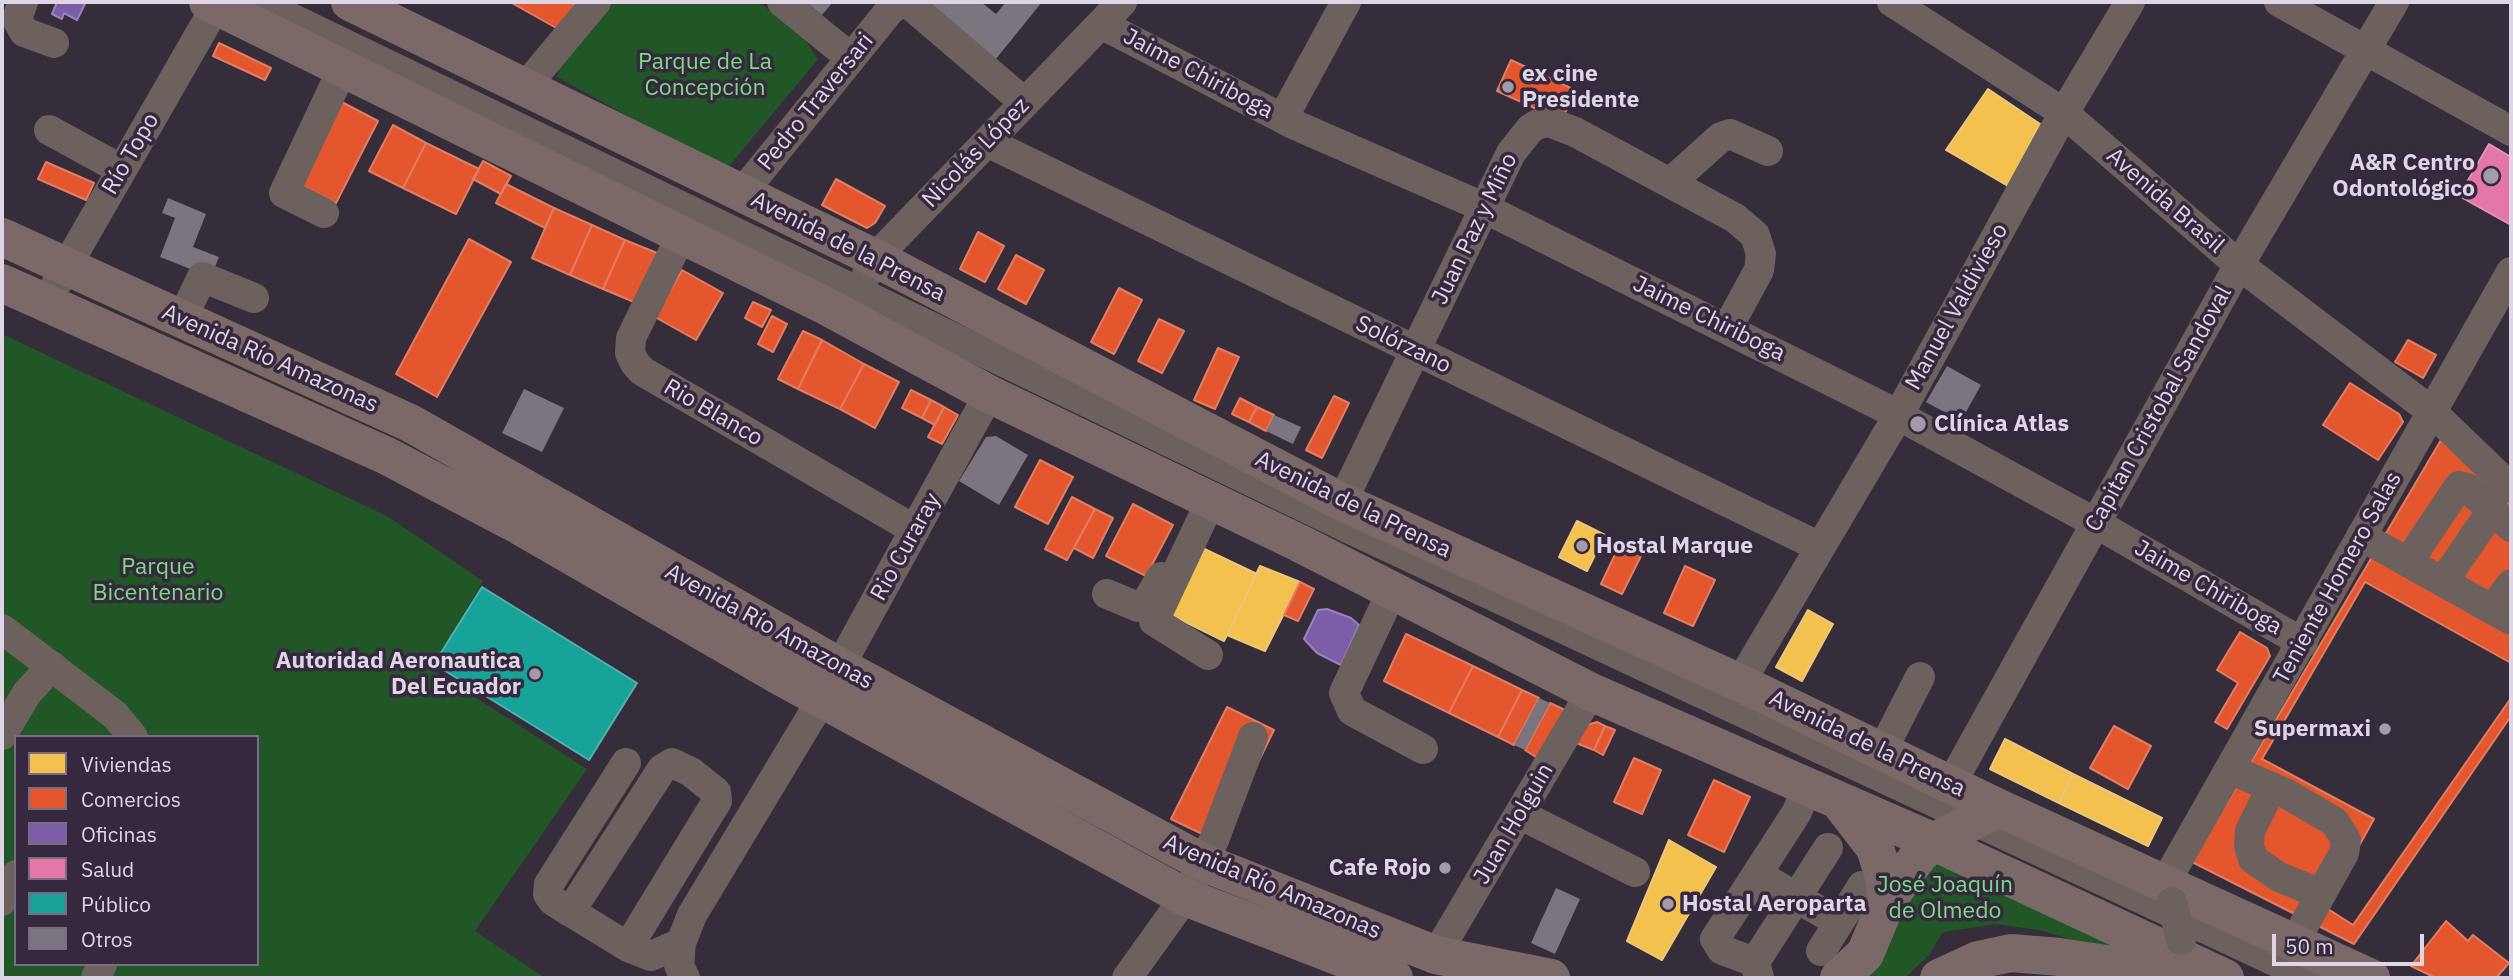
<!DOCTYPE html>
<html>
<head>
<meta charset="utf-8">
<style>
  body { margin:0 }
  #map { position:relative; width:2513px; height:980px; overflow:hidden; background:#352d3a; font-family:"IBM Plex Sans",sans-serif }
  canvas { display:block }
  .frame { position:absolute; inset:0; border:4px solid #ded6e4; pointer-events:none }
  .legend { position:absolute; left:14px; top:735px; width:245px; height:231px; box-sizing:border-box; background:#36283f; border:2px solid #796e81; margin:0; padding:9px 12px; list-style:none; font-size:21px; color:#ded6e4 }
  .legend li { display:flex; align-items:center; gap:14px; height:35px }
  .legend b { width:35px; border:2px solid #796e81 }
  .scale { position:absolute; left:2272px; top:934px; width:152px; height:32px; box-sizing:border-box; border:4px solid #ded6e4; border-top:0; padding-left:9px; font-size:21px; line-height:24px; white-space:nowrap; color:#ded6e4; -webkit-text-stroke:5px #36283f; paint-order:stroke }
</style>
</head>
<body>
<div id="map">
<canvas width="2513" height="980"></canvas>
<div class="frame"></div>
<ul class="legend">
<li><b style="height:19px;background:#f2c14e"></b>Viviendas</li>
<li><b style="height:19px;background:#e4572e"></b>Comercios</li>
<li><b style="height:19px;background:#7b5ea7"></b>Oficinas</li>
<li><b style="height:19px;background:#e377a8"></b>Salud</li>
<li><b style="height:19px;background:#17a398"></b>Público</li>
<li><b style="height:19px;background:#7c7580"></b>Otros</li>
</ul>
<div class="scale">50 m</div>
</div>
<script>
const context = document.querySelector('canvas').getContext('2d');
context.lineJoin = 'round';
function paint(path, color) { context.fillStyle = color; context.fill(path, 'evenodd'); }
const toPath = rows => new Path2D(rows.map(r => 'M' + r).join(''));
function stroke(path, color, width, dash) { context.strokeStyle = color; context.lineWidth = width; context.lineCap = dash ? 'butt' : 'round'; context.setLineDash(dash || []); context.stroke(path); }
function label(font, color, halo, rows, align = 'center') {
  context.font = font + ' "IBM Plex Sans",sans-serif'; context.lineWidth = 7; context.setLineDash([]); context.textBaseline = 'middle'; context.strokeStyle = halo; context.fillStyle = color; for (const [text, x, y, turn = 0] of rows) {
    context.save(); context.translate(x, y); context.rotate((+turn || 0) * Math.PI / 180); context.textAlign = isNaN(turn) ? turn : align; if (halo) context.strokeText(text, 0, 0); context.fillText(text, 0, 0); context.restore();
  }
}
paint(toPath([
  [609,2,759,2,802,36,818,59,726,170,557,77,559,65],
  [2,334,387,516,483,581,431,669,587,769,475,931,545,978,2,978],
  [16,737,257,737,257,964,16,964],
  [1944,862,2157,964,2039,930,1996,924,1943,932,1929,955,1905,978,1867,978,1918,876]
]), '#215627');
const homes = toPath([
  [1988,89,2040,124,2008,186,1946,150,1988,89],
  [1577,521,1605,535,1587,571,1559,557,1577,521],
  [1196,545,1257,574,1224,641,1163,611,1196,545],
  [1260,566,1300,582,1265,651,1227,635,1260,566],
  [1808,610,1833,624,1802,681,1776,667,1808,610],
  [2005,739,2073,774,2059,803,1990,769,2005,739],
  [2073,774,2162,818,2148,846,2059,803,2073,774],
  [1669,840,1716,867,1662,960,1627,941,1669,840]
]);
paint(homes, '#f2c14e');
stroke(homes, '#ecc77b', 2);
const shops = toPath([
  [510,2,570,2,578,6,560,30,510,2],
  [219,43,271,68,265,80,213,56,219,43],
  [1511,60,1577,91,1561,120,1497,91,1511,60],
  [336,99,378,121,336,203,294,182,336,99],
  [393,125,426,143,403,188,369,171,393,125],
  [426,143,479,169,456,214,403,188,426,143],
  [483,161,511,176,501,194,473,179,483,161],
  [46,162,94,183,86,200,38,179,46,162],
  [836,179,885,206,875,223,867,228,822,205,836,179],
  [506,184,554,208,545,228,496,203,506,184],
  [554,208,592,225,570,275,532,258,554,208],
  [592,225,625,240,603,289,570,275,592,225],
  [978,232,1004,246,985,282,960,269,978,232],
  [469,239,511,262,437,397,396,374,469,239],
  [625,240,657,253,634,302,603,289,625,240],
  [1016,255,1044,270,1026,304,998,289,1016,255],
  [682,270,723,293,696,340,655,317,682,270],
  [1119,288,1142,300,1114,354,1091,342,1119,288],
  [753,302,771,310,762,327,745,318,753,302],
  [772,316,787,324,773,352,758,344,772,316],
  [1159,319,1184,331,1162,373,1138,361,1159,319],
  [803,331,822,340,798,389,778,379,803,331],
  [822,340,864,364,840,409,798,389,822,340],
  [2408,340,2436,355,2423,378,2395,362,2408,340],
  [1218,348,1239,357,1215,409,1194,400,1218,348],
  [864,364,899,382,875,428,840,409,864,364],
  [2350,383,2399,414,2403,422,2378,460,2323,425,2350,383],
  [911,390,931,400,922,418,902,408,911,390],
  [1334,396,1349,403,1322,458,1306,450,1334,396],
  [1240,398,1257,407,1249,422,1232,414,1240,398],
  [931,400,944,407,935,425,922,418,931,400],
  [944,407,958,415,942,444,928,437,944,407],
  [1257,407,1274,415,1266,431,1249,422,1257,407],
  [2441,440,2511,505,2511,716,2354,944,2192,862,2441,440],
  [1040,460,1073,477,1048,524,1015,507,1040,460],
  [1072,497,1095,509,1067,560,1045,549,1072,497],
  [1133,504,1173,525,1146,576,1106,556,1133,504],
  [1095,509,1113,518,1093,558,1074,548,1095,509],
  [1620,544,1641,556,1622,594,1601,584,1620,544],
  [1685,566,1715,580,1693,626,1664,613,1685,566],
  [1300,582,1314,589,1298,621,1284,615,1300,582],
  [2365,582,2511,663,2511,698,2353,925,2325,907,2374,819,2262,759,2365,582],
  [2240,632,2267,648,2270,656,2227,729,2215,722,2238,683,2217,670,2240,632],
  [1406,634,1473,666,1449,713,1384,681,1406,634],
  [1473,666,1522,690,1498,737,1449,713,1473,666],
  [1522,690,1539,698,1514,745,1498,737,1522,690],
  [1550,703,1563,709,1563,714,1539,759,1525,750,1550,703],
  [1227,707,1274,730,1219,842,1171,819,1227,707],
  [1597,722,1605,726,1594,750,1576,743,1587,725,1597,722],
  [1605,726,1615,730,1603,755,1594,750,1605,726],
  [2114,726,2151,746,2128,789,2090,768,2114,726],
  [1634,758,1661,770,1642,814,1614,802,1634,758],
  [1714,780,1750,797,1724,852,1688,835,1714,780],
  [2446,921,2468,941,2473,935,2509,963,2496,978,2436,978,2411,966,2446,921]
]);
paint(shops, '#e4572e');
stroke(shops, '#e27d65', 2);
const offices = toPath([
  [57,2,86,2,77,20,64,13,62,19,52,14,57,2],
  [1327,609,1351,618,1359,625,1341,665,1317,653,1304,639,1318,610,1327,609]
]);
paint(offices, '#7b5ea7');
stroke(offices, '#9982b9', 2);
const health = toPath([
  [2489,144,2511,157,2511,225,2459,196,2489,144]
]);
paint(health, '#e377a8');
stroke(health, '#e294ba', 2);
const public = toPath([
  [482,587,637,683,589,760,434,664,482,587]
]);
paint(public, '#17a398');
stroke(public, '#53b2af', 2);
paint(toPath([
  [806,2,833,2,822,15],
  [913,2,981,2,996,14,1006,2,1042,2,991,65],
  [168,198,206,214,193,247,219,257,211,277,160,257,175,218,162,213],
  [1947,366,1981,385,1961,421,1926,402],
  [524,389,564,408,542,452,502,433],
  [1274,415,1301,427,1293,444,1266,431],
  [996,436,1028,455,999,505,959,481,986,437],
  [1539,698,1550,703,1525,750,1514,745],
  [1556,888,1580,899,1555,954,1531,943]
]), '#7c7580');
stroke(toPath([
  [23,2,17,19,24,32,54,43],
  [258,2,1352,530,2311,978],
  [782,2,851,58],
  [907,2,1025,103],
  [1892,2,2064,113,2239,265,2431,411,2511,488],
  [2279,2,2511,131],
  [1101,24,1293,124,1474,203,1883,407,2092,521,2303,643],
  [526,86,596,2],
  [1283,118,1346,2],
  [49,130,122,170],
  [987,142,1820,547],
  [1671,182,1721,137,1730,134,1768,151],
  [742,193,890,10,901,2],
  [324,213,284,193,343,68],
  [681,236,631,338,630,353,635,363,642,371,915,530],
  [867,274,875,258,1122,2],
  [46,302,216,6],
  [182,319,202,277,254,298],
  [1342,502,1511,153,1530,129,1538,124,1549,122,1575,132,1735,218,1755,235,1761,254,1759,270,1728,327],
  [2361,536,2511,620],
  [2408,562,2459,486,2467,488,2511,527],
  [2443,582,2492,510],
  [1392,591,1344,693,1352,711,1423,749],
  [1107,594,1138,607,1145,605,1161,577],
  [2493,609,2511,584],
  [2,629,115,715,133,737],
  [1208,655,1154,621,1211,500],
  [1740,683,1898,416,2061,118,2130,2],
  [2,735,27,693,52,666],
  [1882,751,1920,677],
  [626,763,549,884,548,894,553,901,628,947,651,956,681,943],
  [2230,769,2287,794,2335,822,2346,840,2344,853,2294,943],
  [1951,784,2239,265,2394,2],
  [2272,787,2250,831,2249,846,2253,859,2279,877,2321,894],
  [1521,815,1635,872],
  [1757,874,1838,922],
  [2,901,16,875],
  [2172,902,2165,883,2511,272],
  [570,912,662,769,672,763,691,772,716,792,717,801,628,947],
  [1821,951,1862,886],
  [1436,955,1591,692],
  [1755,962,1828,848],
  [96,978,102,964],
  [685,978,679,965,681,943,692,915,822,699,989,394],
  [1127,978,1185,897,1214,840,1253,737],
  [1759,978,1755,962,1722,950,1715,939,1797,812,1807,787]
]), '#6d615e', 30);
stroke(toPath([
  [208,2,826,306,989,394,1299,543,1591,692,1934,842,2225,978],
  [350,2,875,258,1342,502,1740,683,1999,808,2371,978],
  [2,237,410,423,844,669,1202,862,1436,955,1551,978],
  [2,283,387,456,520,526,778,675,1185,897,1394,978],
  [1841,804,1875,848,1885,880,1886,904],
  [1839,978,1865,954,1886,904,1907,871,1920,854,1943,837],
  [1939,978,1978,960,2011,953,2060,957,2199,978]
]), '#7a6966', 38);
stroke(toPath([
  [2172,902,2181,940]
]), '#6d615e', 30);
stroke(toPath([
  [1943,837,1991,812]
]), '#7a6966', 38);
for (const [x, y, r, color] of [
  [1508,87,7,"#a39ba8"],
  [2491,176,9,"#a39ba8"],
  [1918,424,9,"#a39ba8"],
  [1582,546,7,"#a39ba8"],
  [535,674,7,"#a39ba8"],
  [2385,729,7,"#a39ba8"],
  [1445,868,7,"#a39ba8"],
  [1668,904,7,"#a39ba8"]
]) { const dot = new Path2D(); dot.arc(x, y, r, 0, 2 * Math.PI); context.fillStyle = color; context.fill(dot); stroke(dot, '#36283f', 2.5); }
label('23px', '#7add7f', '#36283f', [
  ["Parque de La",705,62],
  ["Concepción",705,88],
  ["Parque",158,567],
  ["Bicentenario",158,593],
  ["José Joaquín",1945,885],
  ["de Olmedo",1945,911]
]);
label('23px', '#ded6e4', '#36283f', [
  ["Jaime Chiriboga",1198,74,28],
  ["Pedro Traversari",816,102,-51],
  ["Nicolás López",976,153,-46],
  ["Río Topo",131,154,-60],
  ["Avenida Brasil",2165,201,41],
  ["Juan Paz y Miño",1475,229,-64],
  ["Avenida de la Prensa",848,247,27],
  ["Manuel Valdivieso",1957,307,-61],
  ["Jaime Chiriboga",1709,319,26],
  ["Solórzano",1403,345,26],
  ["Avenida Río Amazonas",270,359,24],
  ["Capitan Cristobal Sandoval",2159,409,-61],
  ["Rio Blanco",713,413,30],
  ["Avenida de la Prensa",1353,505,26],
  ["Rio Curaray",906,547,-61],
  ["Teniente Homero Salas",2338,578,-61],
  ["Jaime Chiriboga",2208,588,30],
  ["Avenida Río Amazonas",769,627,29],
  ["Avenida de la Prensa",1867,744,26],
  ["Juan Holguin",1514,824,-60],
  ["Avenida Río Amazonas",1272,887,23]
]);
label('bold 23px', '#ded6e4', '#36283f', [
  ["ex cine",1522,74],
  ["Presidente",1522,100],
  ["A&R Centro",2475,163,"right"],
  ["Odontológico",2475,189,"right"],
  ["Clínica Atlas",1934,424],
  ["Hostal Marque",1596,546],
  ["Autoridad Aeronautica",521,661,"right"],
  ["Del Ecuador",521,687,"right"],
  ["Supermaxi",2371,729,"right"],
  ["Cafe Rojo",1431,868,"right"],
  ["Hostal Aeroparta",1682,904]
], 'left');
</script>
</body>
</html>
